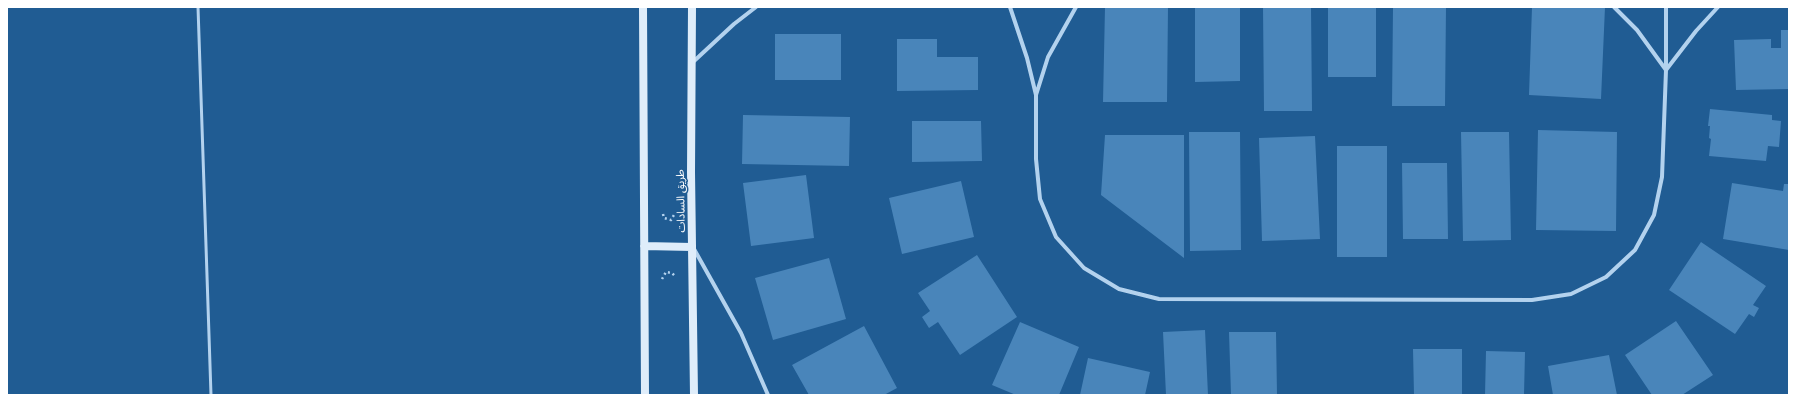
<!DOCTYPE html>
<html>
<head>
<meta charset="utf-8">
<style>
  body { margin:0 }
  #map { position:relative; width:1796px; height:402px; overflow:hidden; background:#205c93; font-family:Montserrat,sans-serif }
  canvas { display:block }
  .frame { position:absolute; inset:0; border:8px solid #fff; pointer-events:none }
</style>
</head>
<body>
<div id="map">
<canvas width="1796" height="402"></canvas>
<div class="frame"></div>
</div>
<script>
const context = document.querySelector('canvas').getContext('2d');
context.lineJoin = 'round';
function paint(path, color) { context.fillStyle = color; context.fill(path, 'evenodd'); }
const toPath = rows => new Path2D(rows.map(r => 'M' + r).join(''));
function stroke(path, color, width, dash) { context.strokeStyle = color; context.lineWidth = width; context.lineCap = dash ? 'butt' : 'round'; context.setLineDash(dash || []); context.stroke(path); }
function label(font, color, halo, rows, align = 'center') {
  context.font = font + ' Montserrat,"Noto Sans Arabic",sans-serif'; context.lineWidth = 3; context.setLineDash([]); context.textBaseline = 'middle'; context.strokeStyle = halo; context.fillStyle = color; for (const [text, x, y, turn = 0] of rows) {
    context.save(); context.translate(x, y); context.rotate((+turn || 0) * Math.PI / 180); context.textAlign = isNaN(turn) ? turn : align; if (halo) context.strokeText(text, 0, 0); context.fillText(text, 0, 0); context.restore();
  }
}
paint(toPath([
  [1105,7,1168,7,1167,102,1103,102],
  [1195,7,1240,7,1240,81,1195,82],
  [1263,7,1311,7,1312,111,1264,111],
  [1328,7,1376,7,1376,77,1328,77],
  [1393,7,1446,7,1445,106,1392,106],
  [1532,7,1605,7,1601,99,1529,95],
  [1781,30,1789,30,1789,89,1736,90,1734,40,1771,39,1771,48,1781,48],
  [775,34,841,34,841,80,775,80],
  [897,39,937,39,937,57,978,57,978,90,897,91],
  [1710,109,1772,115,1772,120,1781,121,1779,147,1768,146,1766,161,1709,156,1711,139,1709,138,1710,126,1708,126],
  [743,115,850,117,849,166,742,164],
  [912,121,981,121,982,161,912,162],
  [1538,130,1617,132,1616,231,1536,230],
  [1189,132,1240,132,1241,250,1190,251],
  [1461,132,1509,132,1511,240,1463,241],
  [1105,135,1184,135,1184,258,1101,195],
  [1315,136,1320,239,1262,241,1259,138],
  [1337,146,1387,146,1387,257,1337,257],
  [1402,163,1447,163,1448,239,1403,239],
  [806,175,814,238,751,246,743,183],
  [961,181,974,237,902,254,889,198],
  [1732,183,1783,191,1784,184,1789,184,1789,250,1723,239],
  [1701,242,1766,286,1753,305,1759,308,1754,317,1749,314,1735,334,1669,290],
  [977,255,1017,317,960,355,938,322,929,328,922,317,930,311,918,293],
  [829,258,846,319,773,340,755,278],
  [1676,321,1713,375,1682,395,1652,395,1625,355],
  [1020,322,1079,347,1059,395,1016,395,992,385],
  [864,326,897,388,884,395,809,395,792,365],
  [1205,330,1208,395,1166,395,1163,332],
  [1229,332,1276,332,1277,395,1231,395],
  [1413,349,1462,349,1462,395,1414,395],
  [1486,351,1525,352,1524,395,1485,395],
  [1609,355,1617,395,1553,395,1548,366],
  [1088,358,1150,372,1145,395,1080,395]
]), '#4985ba');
stroke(toPath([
  [663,214,664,218,671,220,674,215],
  [662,279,666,272,672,273,676,277]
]), '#b3d2ee', 2.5, [2, 3]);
stroke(toPath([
  [198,7,211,395]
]), '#b3d2ee', 3);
stroke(toPath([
  [1010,7,1027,58,1036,95,1036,159,1040,199,1056,237,1084,268,1119,289,1159,299,1532,300,1571,294,1606,277,1635,250,1654,215,1662,177,1666,70,1666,7],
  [1614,7,1637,30,1666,70,1696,31,1718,7],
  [693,62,734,24,756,7],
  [1036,95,1048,57,1076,7],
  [694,249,741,333,768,395]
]), '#b3d2ee', 4);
stroke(toPath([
  [643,7,645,395],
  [692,7,691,172,694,395],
  [644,246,692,247]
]), '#dfedfa', 8);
label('11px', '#fff', '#205c93', [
  ["طريق السادات",681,201,-91]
]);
</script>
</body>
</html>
